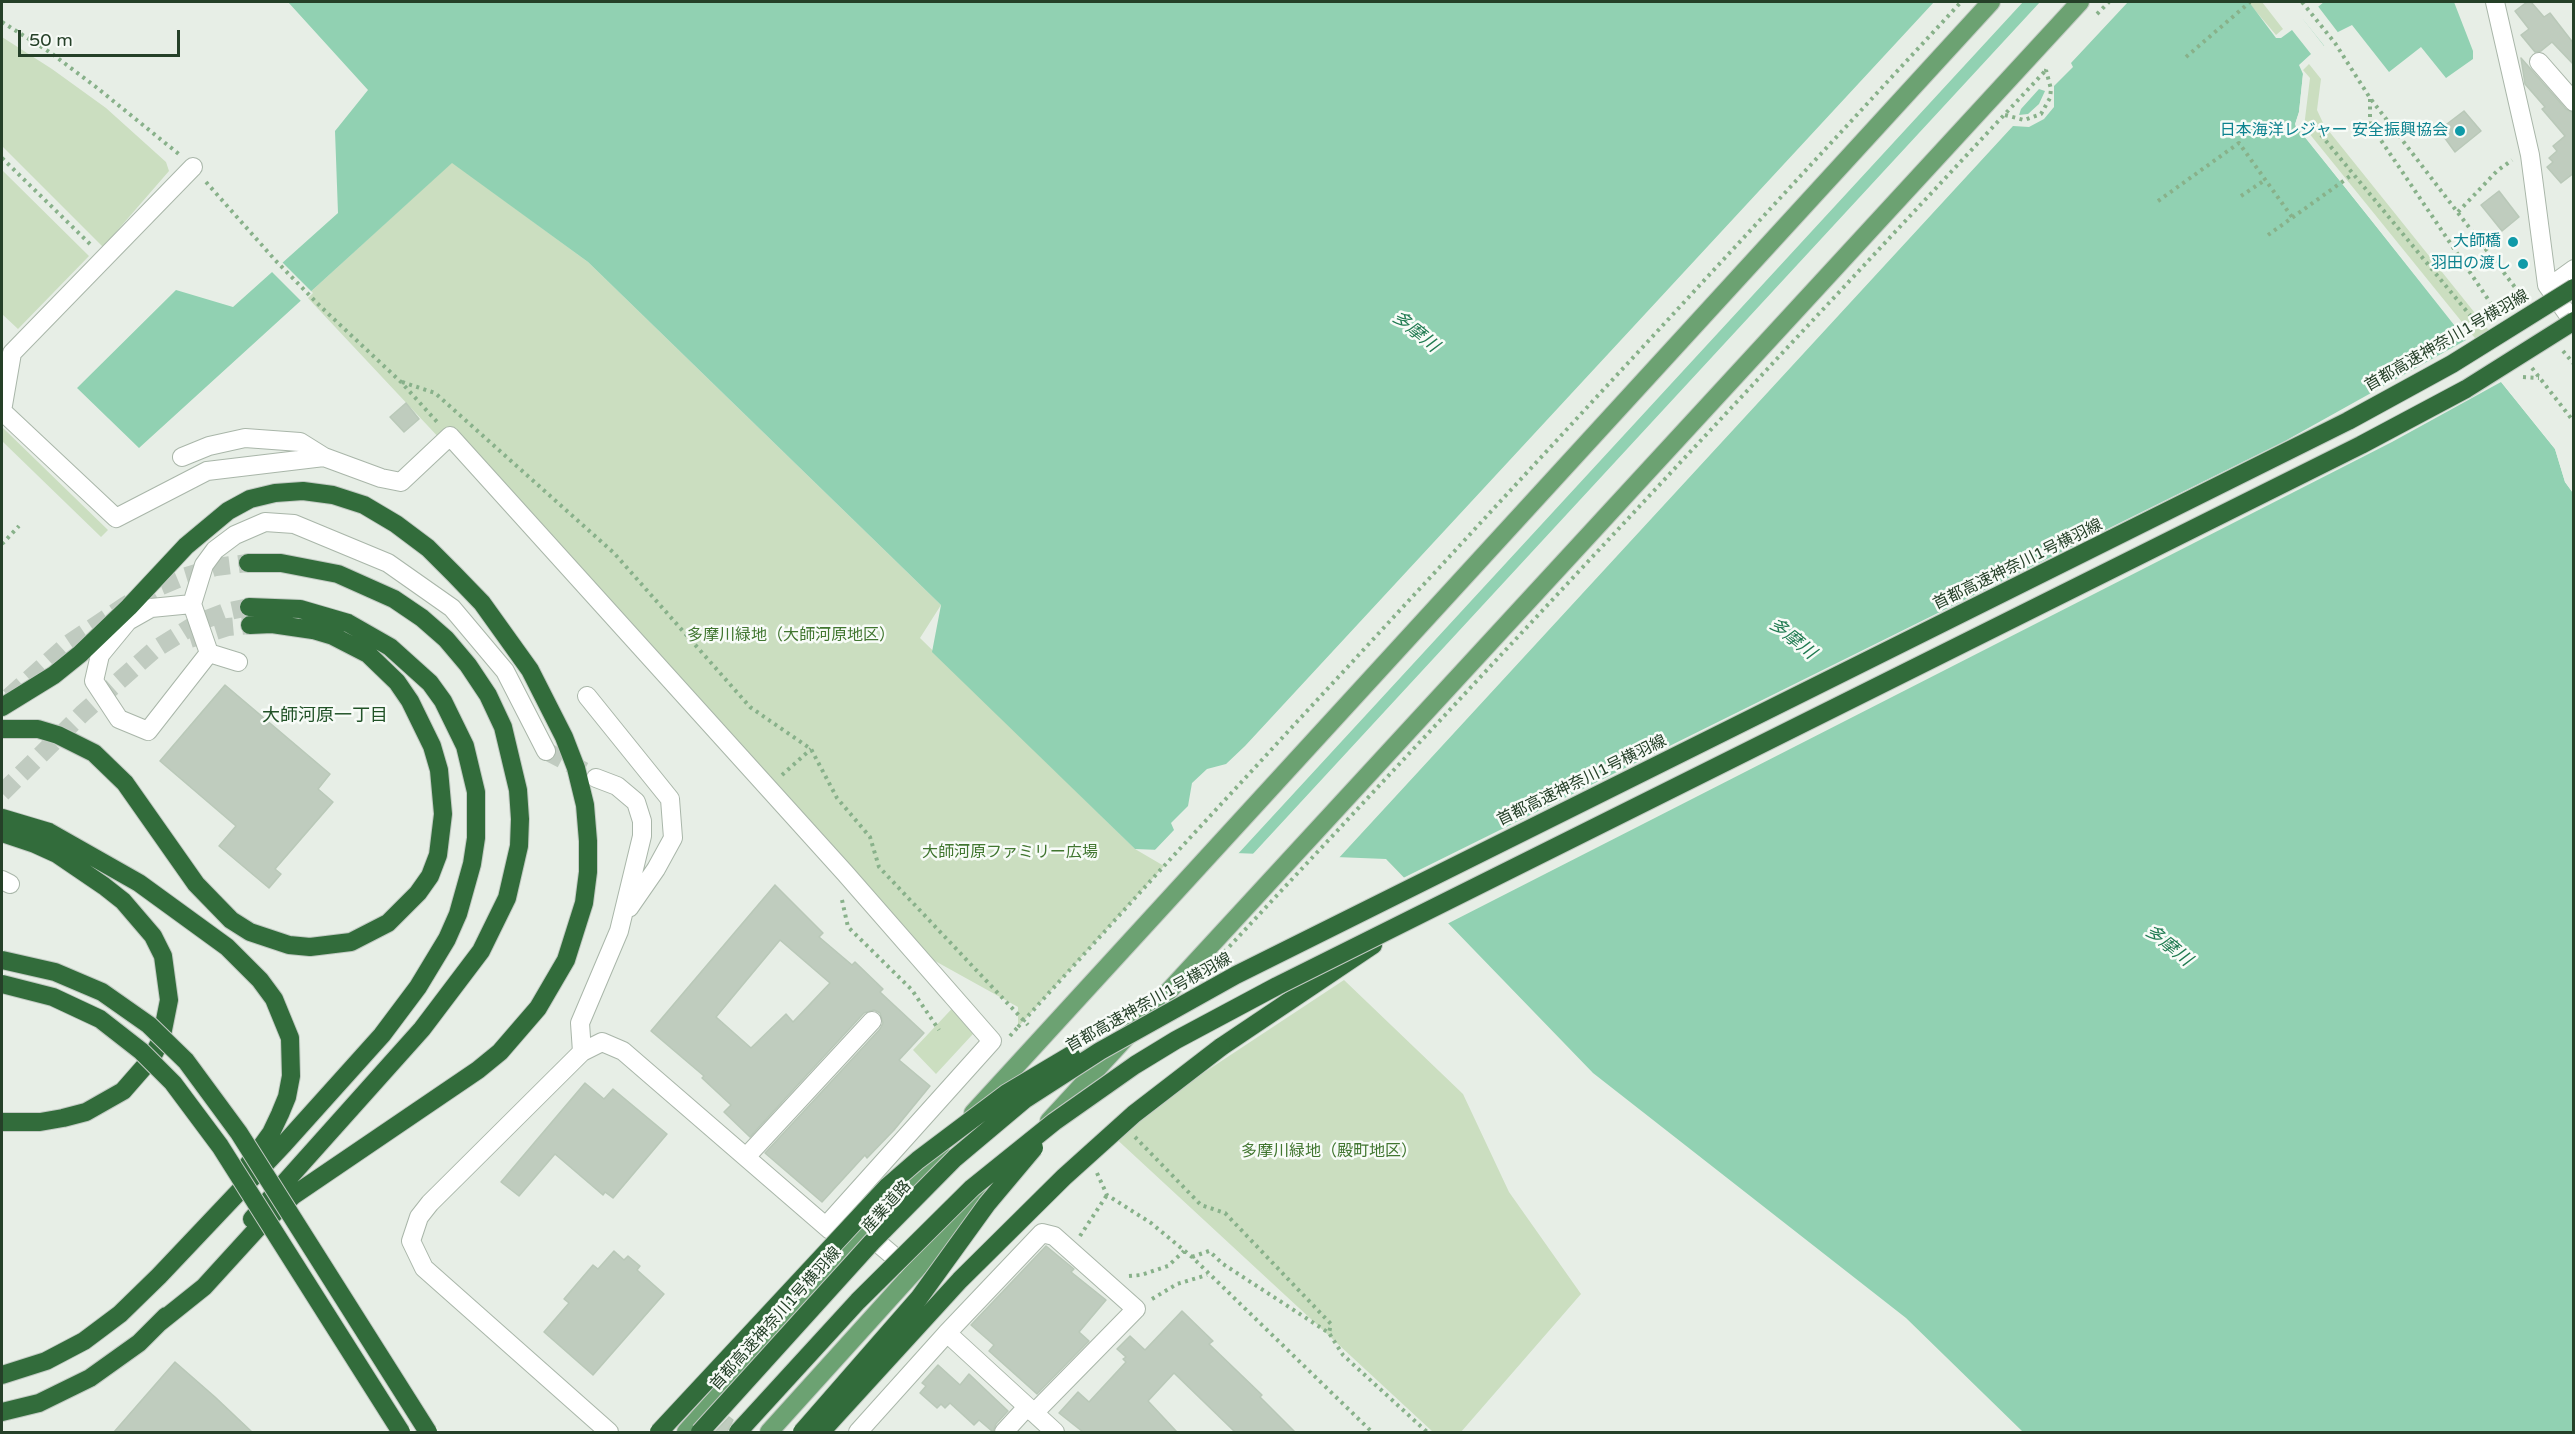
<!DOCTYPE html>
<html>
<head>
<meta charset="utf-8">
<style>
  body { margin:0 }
  #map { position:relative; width:2575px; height:1434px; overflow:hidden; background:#e7eee6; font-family:"Varela Round",sans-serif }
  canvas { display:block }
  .frame { position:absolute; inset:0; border:3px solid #254028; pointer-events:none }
  .scale { position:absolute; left:18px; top:30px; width:162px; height:27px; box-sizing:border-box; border:3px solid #254028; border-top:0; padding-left:8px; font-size:18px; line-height:21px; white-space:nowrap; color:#254028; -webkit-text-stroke:4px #f7fbf7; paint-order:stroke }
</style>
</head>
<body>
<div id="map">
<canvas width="2575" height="1434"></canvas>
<div class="frame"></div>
<div class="scale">50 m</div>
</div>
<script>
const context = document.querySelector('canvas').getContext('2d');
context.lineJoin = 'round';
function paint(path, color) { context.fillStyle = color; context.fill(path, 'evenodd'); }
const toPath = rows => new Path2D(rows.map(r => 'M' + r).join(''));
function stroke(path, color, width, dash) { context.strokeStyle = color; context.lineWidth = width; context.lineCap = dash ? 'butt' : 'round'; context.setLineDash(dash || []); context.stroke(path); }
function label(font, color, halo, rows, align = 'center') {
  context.font = font + ' "Varela Round","Noto Sans JP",sans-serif'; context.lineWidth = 5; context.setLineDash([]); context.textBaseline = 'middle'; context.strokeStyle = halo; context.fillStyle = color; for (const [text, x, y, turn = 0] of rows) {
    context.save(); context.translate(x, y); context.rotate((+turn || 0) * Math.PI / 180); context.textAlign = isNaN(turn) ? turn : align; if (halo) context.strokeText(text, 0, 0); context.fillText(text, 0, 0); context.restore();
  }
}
paint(toPath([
  [2248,2,2262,2,2283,29,2276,35],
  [2,37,52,69,106,108,166,162,169,171,103,247,2,146],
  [2309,64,2321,79,2317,110,2324,125,2499,343,2487,353,2304,127,2310,78,2303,70],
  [452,162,588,262,941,605,920,638,1135,849,1164,866,1018,1027,1018,1007,899,941,761,793,579,587,306,296],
  [2,170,89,256,18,329,2,314],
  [2,427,108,530,101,537,2,441],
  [1344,980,1463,1094,1509,1192,1581,1294,1461,1432,1433,1432,1111,1134],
  [962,998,984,1022,936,1074,913,1050]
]), '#cbdec0');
paint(toPath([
  [288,2,2249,2,2276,38,2281,38,2292,30,2311,54,2299,65,2303,74,2299,112,2295,125,2555,449,2565,482,2573,493,2573,1432,2023,1432,1906,1318,1593,1073,1386,859,1135,849,932,652,941,605,588,262,452,163,139,448,77,388,176,290,233,307,338,213,335,131,368,90],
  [2324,2,2454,2,2473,51,2473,59,2446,78,2421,47,2389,72,2352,25,2338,32,2324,46,2303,19]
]), '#91d1b2');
paint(toPath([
  [1934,2,2023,2,1236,856,1153,852,1174,830,1171,823,1188,806,1192,783,1207,769,1226,764,1245,746],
  [2040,2,2128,2,2071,63,2073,67,2054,86,2054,107,2044,119,2029,127,2013,126,1337,860,1251,856],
  [2039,89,2045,91,2039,104,2028,114,2019,115,2021,109],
  [2317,5,2340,35,2326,48,2301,17],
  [2303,74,2306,77,2302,113,2298,124,2558,447,2573,493,2565,482,2555,449,2501,382,2392,442,1445,925,1401,879,2285,441,2466,340,2295,124,2299,112],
  [281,261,313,293,303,303,270,270]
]), '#e7eee6');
const building = toPath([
  [2527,2,2531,2,2544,17,2550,13,2574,44,2574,65,2552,42,2541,51,2535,52,2521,35,2529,29,2515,11,2527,2],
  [2521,58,2566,109,2574,113,2574,173,2561,183,2547,167,2553,162,2549,158,2557,151,2553,146,2565,136,2542,109,2545,107,2525,84,2521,58],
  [2464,111,2481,131,2455,152,2439,130,2464,111],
  [2499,191,2519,217,2502,231,2481,205,2499,191],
  [406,403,419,419,404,432,390,417,406,403],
  [225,685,330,774,318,789,333,802,275,869,281,874,269,888,219,846,236,826,160,761,225,685],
  [775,885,823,933,819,937,852,965,855,962,883,989,880,992,924,1033,899,1060,930,1086,894,1130,867,1158,865,1155,822,1202,765,1153,880,1029,883,1023,880,1013,874,1010,864,1013,750,1137,724,1112,731,1105,702,1078,704,1076,651,1031,775,885],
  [780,940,830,983,793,1022,786,1014,751,1048,716,1017,780,940],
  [585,1083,604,1099,613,1089,667,1134,613,1198,605,1192,603,1195,555,1154,519,1196,501,1182,585,1083],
  [1046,1246,1074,1269,1071,1272,1106,1300,1079,1332,1089,1341,1037,1394,989,1351,994,1345,971,1325,1046,1246],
  [614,1251,624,1260,628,1256,640,1266,637,1270,664,1294,593,1375,544,1332,569,1303,564,1299,593,1265,598,1269,614,1251],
  [1182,1311,1213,1341,1209,1344,1262,1395,1260,1397,1295,1432,1235,1432,1174,1373,1148,1401,1177,1432,1083,1432,1059,1413,1078,1392,1089,1402,1126,1362,1123,1359,1126,1357,1117,1349,1130,1336,1145,1350,1182,1311],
  [175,1362,215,1397,252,1432,114,1432,175,1362],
  [938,1365,960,1385,969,1374,1008,1411,996,1424,993,1432,979,1420,974,1425,950,1403,945,1408,941,1404,937,1408,920,1393,926,1386,922,1383,938,1365],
  [729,1417,733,1420,727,1432,715,1432,729,1417]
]);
paint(building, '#bfccbe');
stroke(building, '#b9c8b8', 1.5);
stroke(toPath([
  [546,751,584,771]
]), '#c0cbc0', 18, [18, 9]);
stroke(toPath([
  [190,639,228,627,250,625],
  [9,697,68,644,126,605,154,589,183,577,216,567,248,563],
  [2,793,83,713,154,650,199,622,225,612,249,607]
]), '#c0cbc0', 18, [18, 9]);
const minor = toPath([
  [2495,2,2530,155,2547,285,2574,323],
  [2539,62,2574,102],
  [193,167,12,353,2,411,116,518,207,471,324,457,381,478,401,482,450,436,845,873,992,1041,826,1226],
  [2549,287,2574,269],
  [182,457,209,446,245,438,300,442,324,457],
  [192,604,151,608,128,621,100,655,94,681,119,719,148,731,209,653,192,604,204,565,215,550,235,535,265,522,294,524,388,563,452,608,505,671,546,751],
  [209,653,238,662],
  [587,696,670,799,673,838,656,869,629,908],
  [2,880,10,884],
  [582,1052,580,1023,619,931,642,836,642,821,636,802,617,786,596,778],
  [746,1157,872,1021],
  [947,1333,1055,1432],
  [609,1432,424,1268,411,1241,419,1217,430,1203,582,1052,602,1042,623,1051,830,1230,865,1232,910,1270],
  [858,1432,947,1333,1042,1233,1054,1236,1136,1309,1034,1413],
  [1004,1432,1027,1407]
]);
const major = toPath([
  [973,1113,1991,2],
  [1049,1121,2080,2],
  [686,1432,940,1149],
  [769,1432,995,1182]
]);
const highway = toPath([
  [248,563,281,563,338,574,394,599,422,618,446,639,468,665,488,695,503,727,518,790,520,819,519,846,507,898,481,951,422,1029,252,1219],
  [2,707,54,675,80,654,129,607,186,546,228,511,250,499,275,493,303,491,333,495,364,505,396,524,428,548,454,574,482,603,530,670,564,737,576,768,585,805,588,841,588,872,584,903,566,960,538,1008,500,1052,478,1070,294,1195,256,1230,204,1287,159,1323],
  [2,729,38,729,58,735,94,753,125,783,196,884,231,920,250,932,289,945,310,947,351,942,388,923,418,893,430,876,438,855,443,814,439,770,432,746,410,701,397,682,368,654,333,636,313,630,272,624,250,625],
  [2,818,49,832,139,883,227,947,260,980,274,999,290,1038,291,1076,287,1097,280,1114,271,1133,245,1169],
  [2,833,35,844,57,854,104,886,123,901,153,936,163,956,169,1000,161,1040,151,1059,123,1091,86,1112,63,1118,40,1122,2,1122],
  [1221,1047,1373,945],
  [2,1375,46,1361,84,1341,120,1314,159,1276,284,1144,382,1035,418,987,447,939,458,914,472,864,476,838,476,792,465,746,443,701,430,683,390,647,348,623,300,609,249,607],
  [2,1412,39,1403,90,1378,139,1343,166,1316]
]);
stroke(minor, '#a9b6a9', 20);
stroke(major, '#c2cac3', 20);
stroke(highway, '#c2cac3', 20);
stroke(toPath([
  [2302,2,2335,43,2370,98,2524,299],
  [2097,14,2109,2],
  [2,22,51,53,96,87,180,155],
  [2186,57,2250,2],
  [2370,99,2370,124,2498,314],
  [2005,115,2024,120,2041,114,2050,98,2051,89,2046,70,2047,68],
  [2321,135,2479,326],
  [2,158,91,245],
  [206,182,275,260,321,307,401,382,438,423],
  [2241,196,2265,180],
  [2158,201,2239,143,2292,217],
  [2458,212,2497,171,2512,160],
  [2268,235,2353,174],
  [2563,351,2574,364],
  [2532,368,2574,422],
  [2523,377,2539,378],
  [402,382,435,393,614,553,750,707,811,749,837,798,870,837,879,867,1028,1025],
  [2,544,19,526],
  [782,775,811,749],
  [1164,866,1961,2],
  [842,900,848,927,912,990,939,1030],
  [1010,1036,1018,1027],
  [1135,1137,1201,1205,1225,1213,1331,1324,1329,1333],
  [1097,1173,1107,1195,1151,1223,1192,1257,1372,1432],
  [1080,1236,1107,1195],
  [1192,1257,1209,1251,1223,1264,1329,1333,1343,1355,1427,1432],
  [1129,1276,1141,1275,1168,1266,1184,1251],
  [1152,1299,1177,1284,1207,1275]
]), '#88b18a', 4, [3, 4.5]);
stroke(minor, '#fff', 18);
stroke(major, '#6ca272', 18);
stroke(highway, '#326c3b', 18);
const highwayBridge = toPath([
  [2,960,55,972,102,992,149,1025,186,1061,239,1133,428,1432],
  [2,984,53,997,100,1019,141,1051,173,1083,220,1146,401,1432],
  [659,1432,888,1186,918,1160,1007,1093,1071,1055],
  [700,1432,872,1242,955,1158,1024,1100,1100,1051,1236,975,2348,421,2452,364,2574,288],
  [738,1432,858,1301,972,1188,1054,1122,1135,1065,1176,1040,1277,986,2361,445,2466,389,2574,321],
  [802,1432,919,1298,987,1204,1034,1148],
  [821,1432,960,1280,1064,1177,1134,1114,1221,1047]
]);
stroke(highwayBridge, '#c2cac3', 20, []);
stroke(toPath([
  [1214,963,2046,70],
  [1018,1027,1164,866]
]), '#88b18a', 4, [3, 4.5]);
stroke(highwayBridge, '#326c3b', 18);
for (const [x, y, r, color] of [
  [2460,131,6,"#0f9aa8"],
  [2513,242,6,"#0f9aa8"],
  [2523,264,6,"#0f9aa8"]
]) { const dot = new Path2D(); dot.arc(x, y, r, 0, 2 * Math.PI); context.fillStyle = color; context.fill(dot); stroke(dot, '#f7fbf7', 2); }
label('16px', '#0d838f', '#f7fbf7', [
  ["日本海洋レジャー 安全振興協会",2448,131],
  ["大師橋",2501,242],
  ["羽田の渡し",2511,264]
], 'right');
label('16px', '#254028', '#f7fbf7', [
  ["首都高速神奈川1号横羽線",2447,341,-30],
  ["首都高速神奈川1号横羽線",2018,565,-26],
  ["首都高速神奈川1号横羽線",1582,781,-26],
  ["首都高速神奈川1号横羽線",1149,1003,-29],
  ["産業道路",887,1207,-48],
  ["首都高速神奈川1号横羽線",776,1319,-48]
]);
label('16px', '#417630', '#f7fbf7', [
  ["多摩川緑地（大師河原地区）",791,636],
  ["大師河原ファミリー広場",1010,853],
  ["多摩川緑地（殿町地区）",1329,1152]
]);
label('italic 18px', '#207b51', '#f7fbf7', [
  ["多摩川",1415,332,39],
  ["多摩川",1792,639,39],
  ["多摩川",2168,946,39]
]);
label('18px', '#215227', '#f7fbf7', [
  ["大師河原一丁目",325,716]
]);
</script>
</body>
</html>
